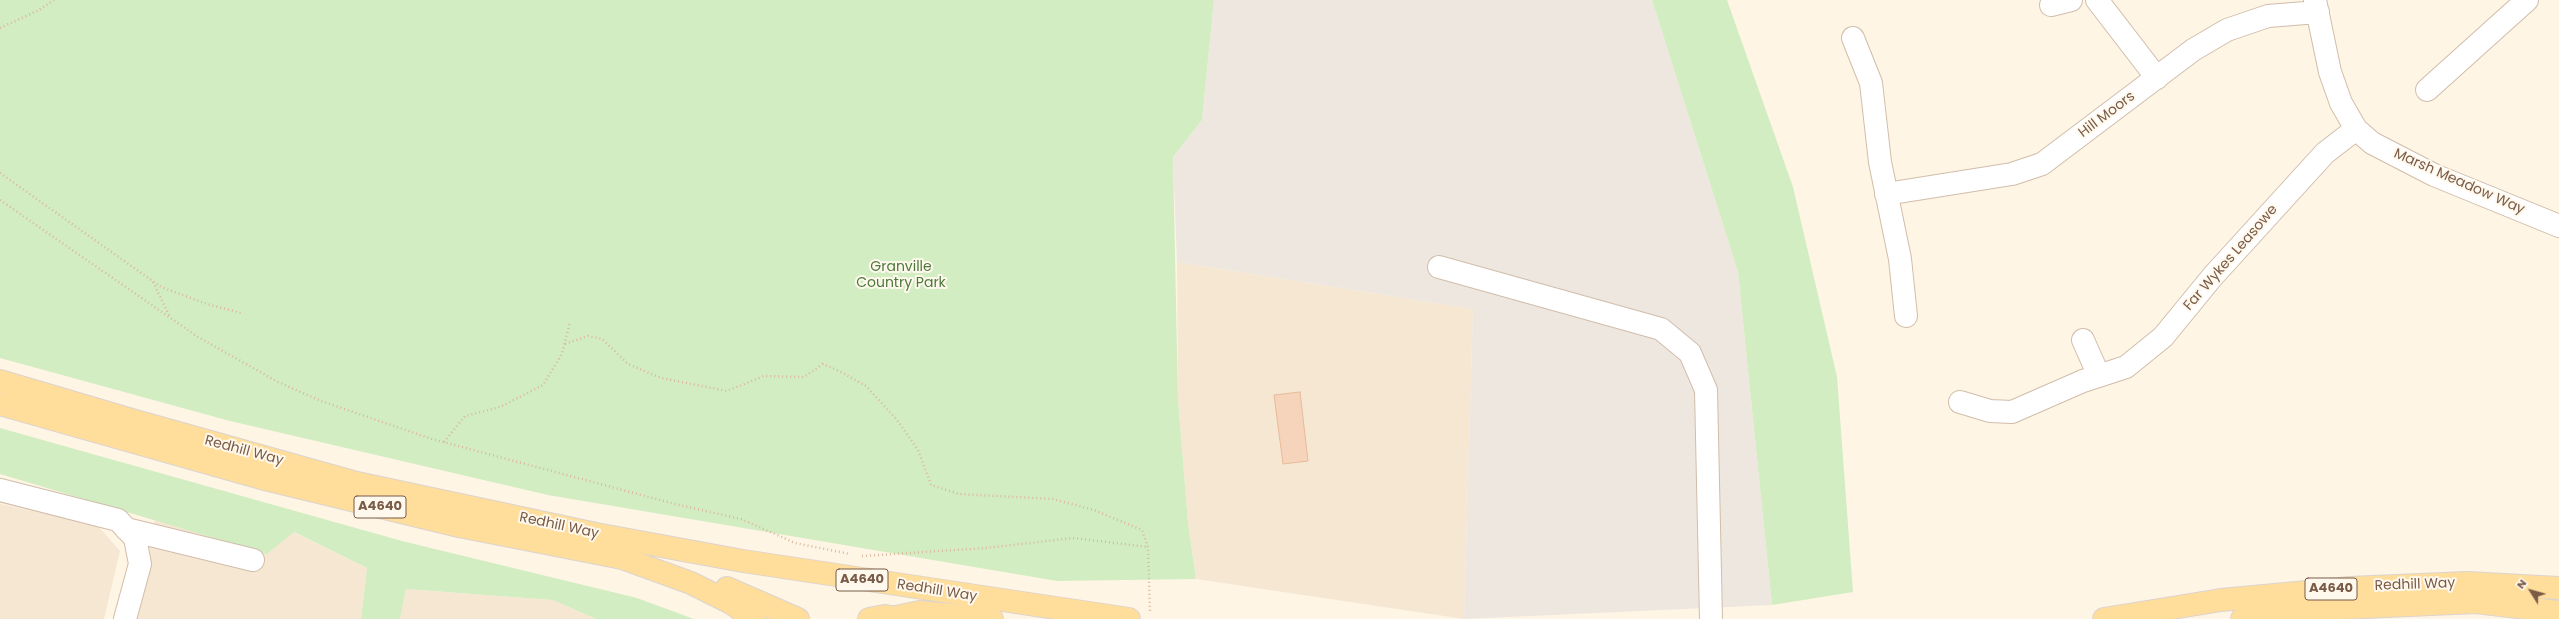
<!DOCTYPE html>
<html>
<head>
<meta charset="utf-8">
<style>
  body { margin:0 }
  #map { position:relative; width:2559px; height:619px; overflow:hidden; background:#fef5e5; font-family:Poppins,sans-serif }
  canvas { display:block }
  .north { position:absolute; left:2511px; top:571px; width:40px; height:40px; -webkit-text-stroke:3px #fff9ed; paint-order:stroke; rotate:307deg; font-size:11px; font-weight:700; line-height:16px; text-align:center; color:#795b48 }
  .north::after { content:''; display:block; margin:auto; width:14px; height:18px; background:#795b48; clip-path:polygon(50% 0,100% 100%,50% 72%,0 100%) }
</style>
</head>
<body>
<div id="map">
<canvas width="2559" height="619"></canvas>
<div class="north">N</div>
</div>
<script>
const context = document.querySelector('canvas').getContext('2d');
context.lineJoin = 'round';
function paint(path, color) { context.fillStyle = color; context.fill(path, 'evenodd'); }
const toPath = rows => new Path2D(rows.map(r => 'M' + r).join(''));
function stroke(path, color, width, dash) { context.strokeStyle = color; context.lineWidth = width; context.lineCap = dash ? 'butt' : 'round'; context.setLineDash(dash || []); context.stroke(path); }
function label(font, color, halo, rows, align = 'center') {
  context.font = font + ' Poppins,sans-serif'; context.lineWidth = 4; context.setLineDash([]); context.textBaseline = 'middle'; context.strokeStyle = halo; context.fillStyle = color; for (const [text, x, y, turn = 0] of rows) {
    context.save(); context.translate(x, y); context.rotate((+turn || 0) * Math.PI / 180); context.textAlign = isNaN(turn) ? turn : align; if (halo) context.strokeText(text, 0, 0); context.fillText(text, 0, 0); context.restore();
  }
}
paint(toPath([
  [1177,262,1473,309,1464,619,1196,579,1188,523,1178,400],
  [0,504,97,525,120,551,104,619,0,619],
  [155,520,267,554,293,532,367,568,361,619,135,619],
  [406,589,553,600,596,619,400,619]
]), '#f6e7d3');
paint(toPath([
  [1214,0,1652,0,1738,272,1772,605,1464,619,1473,309,1177,262,1173,157,1202,120]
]), '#eee7e0');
paint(toPath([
  [0,0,1214,0,1202,120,1173,157,1178,400,1188,523,1196,579,1057,581,548,495,230,421,0,358],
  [1652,0,1727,0,1793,187,1837,377,1853,592,1772,605,1738,272],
  [0,428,402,541,637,598,694,619,596,619,553,600,406,589,400,619,361,619,367,568,294,532,267,554,0,474]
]), '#d2edc2');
const building = toPath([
  [1300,392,1308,461,1283,464,1274,395,1300,392]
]);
paint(building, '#f5d4bb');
stroke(building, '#e9bb9a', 1);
const minor = toPath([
  [2097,0,2157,78],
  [2315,0,2330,72,2341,103,2356,129,2372,143,2434,175,2559,226],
  [2051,5,2071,0],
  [1853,38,1871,83,1880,162,1900,259,1906,316],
  [2427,90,2527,0],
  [1886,194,2012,174,2042,164,2193,50,2227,30,2268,16,2318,12],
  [1439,267,1661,329,1690,353,1706,390,1711,619],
  [2083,340,2099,376],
  [1960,402,1990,411,2012,412,2083,381,2126,367,2163,337,2213,276,2325,153,2356,129],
  [0,490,118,520,135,538,140,564,125,619],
  [126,529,253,560]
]);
const major = toPath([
  [0,381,132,420,357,483,596,534,743,561,1129,619],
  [0,404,261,478,459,526,622,558,691,583,731,603,754,619],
  [727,588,798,619],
  [896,617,920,612,992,619],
  [869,619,885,616,901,619],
  [2104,619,2221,600,2350,588,2467,583,2559,588],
  [2242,619,2297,610,2476,602,2559,612]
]);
stroke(minor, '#d1bdaa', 24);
stroke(major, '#dcd4cf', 24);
stroke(toPath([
  [0,28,39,10,54,0],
  [0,173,161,287,207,304,241,313],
  [0,200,198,337,278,382,321,401,432,439,675,504,741,519,795,543,850,554],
  [153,282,170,317],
  [565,344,588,336,602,339,628,364,661,378,727,391,764,376,804,377,823,364,839,371,866,386,897,420,918,450,931,485,959,494,1053,499,1094,510,1142,530,1148,547,1150,613],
  [444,442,465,416,500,407,543,385,562,354,570,322],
  [862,556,986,548,1073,538,1148,547]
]), '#dbb79d', 2.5, [1, 3]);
stroke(minor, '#fff', 22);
stroke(major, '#ffdd9b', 22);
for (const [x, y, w] of [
  [380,507,52],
  [862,580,52],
  [2331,589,52]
]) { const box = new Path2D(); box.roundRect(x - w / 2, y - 11, w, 22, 3); context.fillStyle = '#fff9ed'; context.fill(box); stroke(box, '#795b48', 1); }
label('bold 13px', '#795b48', null, [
  ["A4640",380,507],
  ["A4640",862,580],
  ["A4640",2331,589]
]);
label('14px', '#795b48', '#fff9ed', [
  ["Hill Moors",2107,115,-37],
  ["Marsh Meadow Way",2459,182,24],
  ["Far Wykes Leasowe",2231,258,-49],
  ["Redhill Way",244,451,15],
  ["Redhill Way",559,526,12],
  ["Redhill Way",2415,585,-2],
  ["Redhill Way",937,591,9]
]);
label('14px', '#4c7a3c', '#fff9ed', [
  ["Granville",901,267],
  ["Country Park",901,283]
]);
</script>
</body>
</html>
